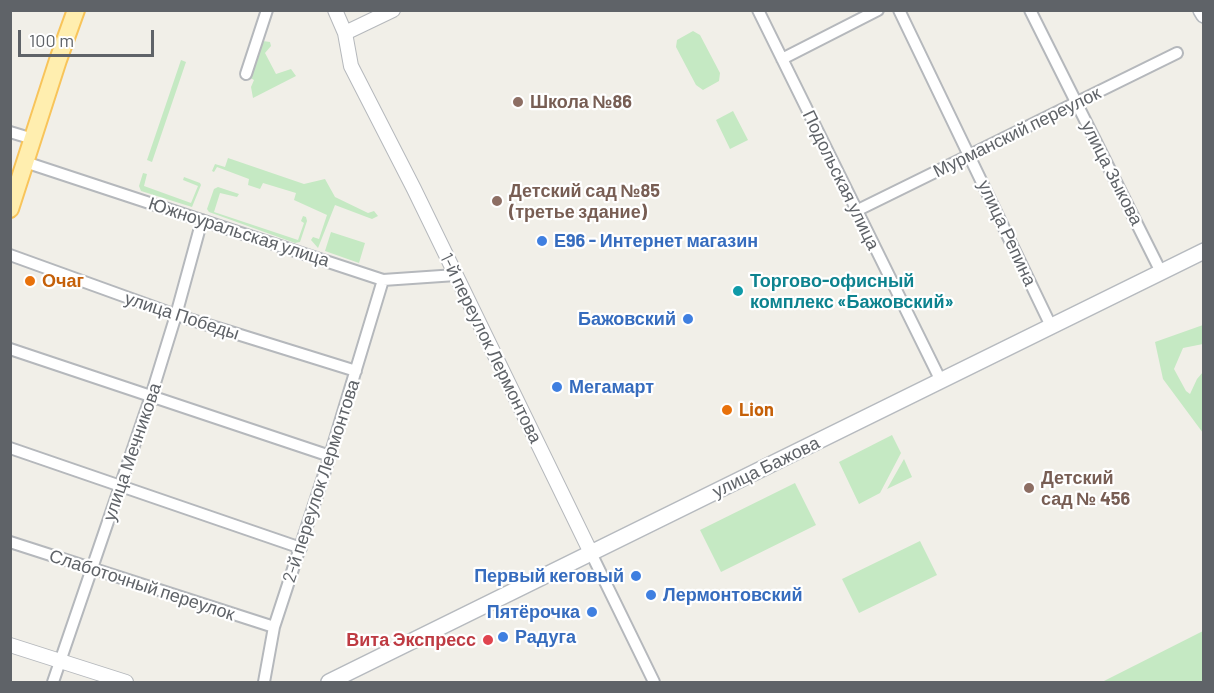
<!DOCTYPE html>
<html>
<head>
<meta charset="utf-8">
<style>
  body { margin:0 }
  #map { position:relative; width:1214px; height:693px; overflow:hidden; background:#f1efe8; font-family:Barlow,sans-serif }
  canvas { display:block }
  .frame { position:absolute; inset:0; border:12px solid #5f6368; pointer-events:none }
  .scale { position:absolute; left:18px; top:30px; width:136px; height:27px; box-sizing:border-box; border:3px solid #5f6368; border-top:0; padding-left:8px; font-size:18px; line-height:21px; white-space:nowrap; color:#5f6368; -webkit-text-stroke:4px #fff; paint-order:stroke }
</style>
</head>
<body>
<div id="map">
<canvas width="1214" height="693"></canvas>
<div class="frame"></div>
<div class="scale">100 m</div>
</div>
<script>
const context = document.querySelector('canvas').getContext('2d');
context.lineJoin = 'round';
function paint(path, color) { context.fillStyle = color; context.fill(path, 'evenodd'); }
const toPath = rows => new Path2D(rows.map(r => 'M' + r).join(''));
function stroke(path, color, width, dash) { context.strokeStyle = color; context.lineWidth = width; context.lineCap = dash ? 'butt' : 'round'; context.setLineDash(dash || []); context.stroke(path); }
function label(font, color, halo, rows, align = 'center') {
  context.font = font + ' Barlow,sans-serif'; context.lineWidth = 4.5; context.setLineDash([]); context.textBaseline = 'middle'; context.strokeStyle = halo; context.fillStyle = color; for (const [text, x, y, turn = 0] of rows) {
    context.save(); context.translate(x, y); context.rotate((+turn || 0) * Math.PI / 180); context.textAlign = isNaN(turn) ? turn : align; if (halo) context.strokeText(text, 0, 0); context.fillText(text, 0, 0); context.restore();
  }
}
paint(toPath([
  [693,31,700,35,720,73,719,81,703,90,696,85,676,47,677,40],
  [263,41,270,42,271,46,265,53,276,74,291,69,296,76,253,98,251,87,254,80,249,77,261,43],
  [181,60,186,62,152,162,147,160],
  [733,111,748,140,730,149,716,120],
  [228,158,304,184,325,179,335,197,368,213,374,211,378,216,372,219,335,205,318,248,311,240,313,237,319,239,327,215,294,200,296,193,263,183,260,189,248,185,249,179,217,167,214,172,212,171,215,164,225,167],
  [143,173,147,174,144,186,191,203,198,186,183,180,184,177,200,183,201,185,192,207,141,191,139,186],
  [218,187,239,194,237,197,220,193,214,212,298,240,304,223,301,221,303,216,306,217,307,221,300,242,295,243,209,212,207,209,214,189],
  [331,232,365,243,359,263,325,251],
  [1203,325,1203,344,1183,348,1174,369,1186,391,1190,394,1197,379,1203,372,1203,433,1163,379,1155,342],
  [892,435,901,453,880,493,859,504,839,462],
  [904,459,912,477,887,489],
  [795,483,816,525,721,572,700,530],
  [920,541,937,575,859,613,842,579],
  [1203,631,1203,682,1102,682]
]), '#c5e9c3');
const minor = toPath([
  [758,10,941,381],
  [899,10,1051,326],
  [1030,10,1161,272],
  [782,59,878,10],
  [246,74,267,10],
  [10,132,33,139],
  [25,162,383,280,456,275],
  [856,211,1177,53],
  [10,255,176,315,356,371],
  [10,349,330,456],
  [10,448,301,548],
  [10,542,274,627],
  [591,553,654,682],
  [53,682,151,396,176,315,202,220],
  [264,682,274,627,328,462,383,280]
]);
const tertiary = toPath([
  [335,10,345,33,351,66,414,189,591,553],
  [345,33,393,10],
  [10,645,126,682]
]);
const secondary = toPath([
  [1201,10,1204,15],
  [329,682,1204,251]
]);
const primary = toPath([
  [10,209,58,60,76,10]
]);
stroke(minor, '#b5b8bc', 14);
stroke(tertiary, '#b5b8bc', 16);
stroke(secondary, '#b6babf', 18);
stroke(primary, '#f8c45a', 20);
stroke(minor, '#fff', 10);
stroke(tertiary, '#fff', 14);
stroke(secondary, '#fff', 15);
stroke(primary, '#ffeeaf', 16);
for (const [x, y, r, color] of [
  [518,102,6,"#8d6e63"],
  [497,201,6,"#8d6e63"],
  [542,241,6,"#3f7fe0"],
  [30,281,6,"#e8710a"],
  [738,291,6,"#0f9aa8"],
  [688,319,6,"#3f7fe0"],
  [557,387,6,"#3f7fe0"],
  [727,410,6,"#e8710a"],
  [1029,488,6,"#8d6e63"],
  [636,576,6,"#3f7fe0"],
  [651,595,6,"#3f7fe0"],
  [592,612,6,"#3f7fe0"],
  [503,637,6,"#3f7fe0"],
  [488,640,6,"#e0444e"]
]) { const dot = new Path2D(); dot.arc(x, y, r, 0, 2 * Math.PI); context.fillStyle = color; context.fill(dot); stroke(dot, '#fff', 2); }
label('bold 18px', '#785e54', '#fff', [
  ["Школа №86",530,102],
  ["Детский сад №85",509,191],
  ["(третье здание)",509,212],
  ["Детский",1041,478],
  ["сад № 456",1041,499]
], 'left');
label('18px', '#5f6368', '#fff', [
  ["Мурманский переулок",1017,132,-26],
  ["улица Зыкова",1112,173,63],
  ["Подольская улица",841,180,64],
  ["Южноуральская улица",239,232,18],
  ["улица Репина",1007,233,65],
  ["улица Победы",182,316,18],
  ["1-й переулок Лермонтова",491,348,64],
  ["улица Мечникова",132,452,-71],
  ["улица Бажова",766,467,-26],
  ["2-й переулок Лермонтова",321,481,-72],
  ["Слаботочный переулок",142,585,18]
]);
label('bold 18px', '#366cbe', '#fff', [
  ["Е96 - Интернет магазин",554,241],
  ["Бажовский",676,319,"right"],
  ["Мегамарт",569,387],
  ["Первый кеговый",624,576,"right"],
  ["Лермонтовский",663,595],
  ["Пятёрочка",580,612,"right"],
  ["Радуга",515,637]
], 'left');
label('bold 18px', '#c56008', '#fff', [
  ["Очаг",42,281],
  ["Lion",739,410]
], 'left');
label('bold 18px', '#0d838f', '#fff', [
  ["Торгово-офисный",750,281],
  ["комплекс «Бажовский»",750,302]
], 'left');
label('bold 18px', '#be3a42', '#fff', [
  ["Вита Экспресс",476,640]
], 'right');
</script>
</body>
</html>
